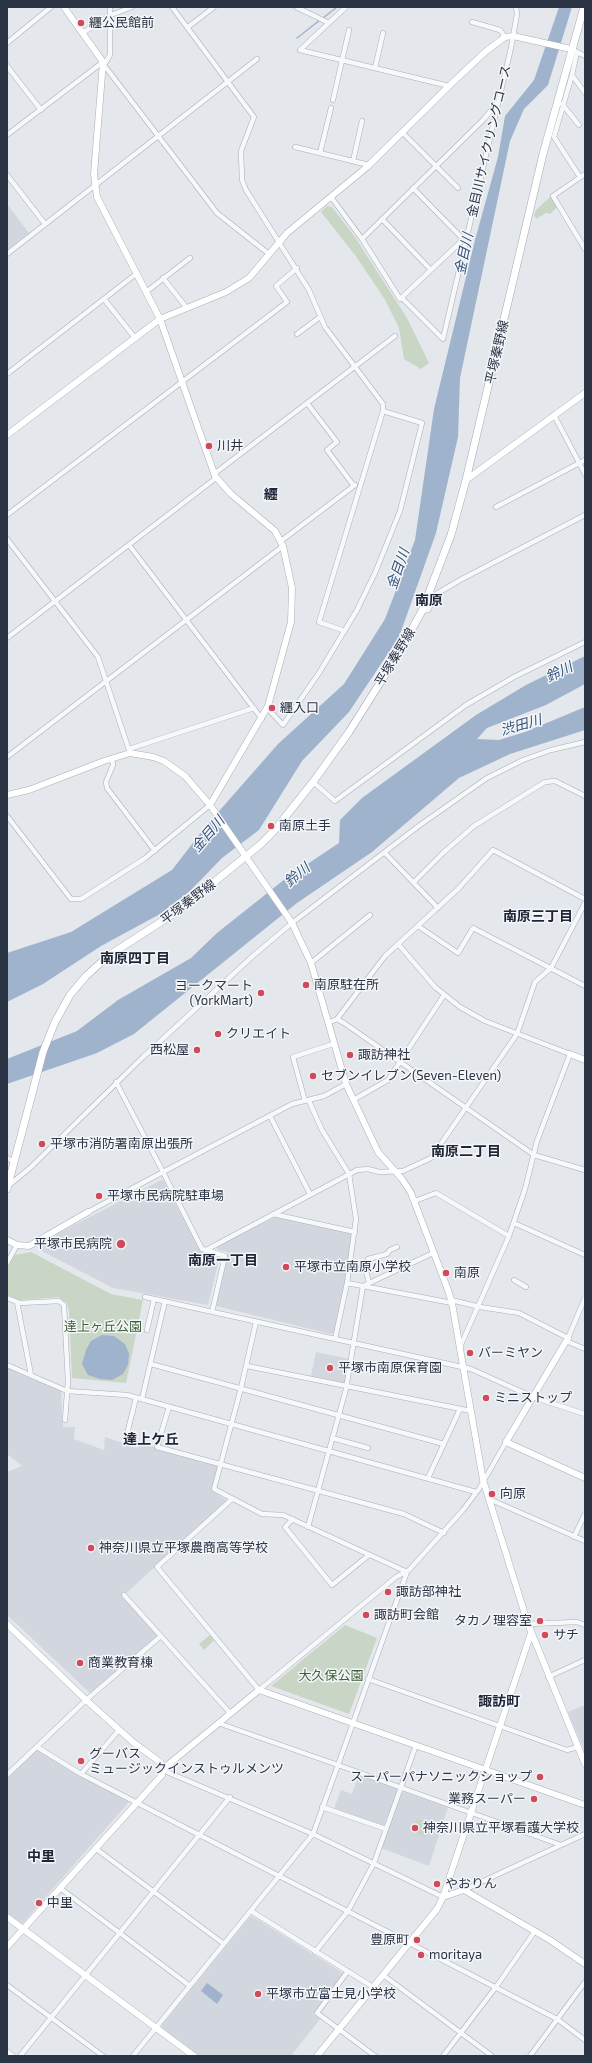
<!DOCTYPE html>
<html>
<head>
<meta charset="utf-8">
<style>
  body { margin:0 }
  #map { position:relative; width:592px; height:2063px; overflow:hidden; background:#e4e7ec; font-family:"Exo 2",sans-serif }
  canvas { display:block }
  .frame { position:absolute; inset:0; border:8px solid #2b3445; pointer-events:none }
</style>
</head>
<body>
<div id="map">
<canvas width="592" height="2063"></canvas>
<div class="frame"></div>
</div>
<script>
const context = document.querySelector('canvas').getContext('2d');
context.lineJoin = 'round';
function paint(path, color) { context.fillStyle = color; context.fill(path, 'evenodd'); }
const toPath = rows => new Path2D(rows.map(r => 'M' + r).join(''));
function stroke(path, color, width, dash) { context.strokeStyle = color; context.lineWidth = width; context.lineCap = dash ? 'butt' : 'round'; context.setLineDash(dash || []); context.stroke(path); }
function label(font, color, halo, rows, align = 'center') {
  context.font = font + ' "Exo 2","Noto Sans JP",sans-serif'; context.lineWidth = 3; context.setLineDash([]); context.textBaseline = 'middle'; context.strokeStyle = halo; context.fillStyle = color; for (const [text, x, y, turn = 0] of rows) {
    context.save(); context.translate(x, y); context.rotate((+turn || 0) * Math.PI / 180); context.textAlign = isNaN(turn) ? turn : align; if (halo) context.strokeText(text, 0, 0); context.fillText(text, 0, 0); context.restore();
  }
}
paint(toPath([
  [7,204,29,233,7,250],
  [161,1180,163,1180,201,1251,215,1258,218,1264,208,1305,113,1288,38,1249,59,1233],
  [275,1217,351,1233,353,1235,346,1282,335,1332,331,1334,216,1306,228,1252,218,1250,216,1247],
  [316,1352,349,1359,345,1383,311,1376],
  [7,1368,61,1391,63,1427,75,1427,74,1439,104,1450,105,1437,138,1448,140,1443,219,1465,212,1490,227,1501,123,1596,158,1636,90,1693,7,1615,7,1472,22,1466,7,1454],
  [585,1705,585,1752,568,1712],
  [37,1749,81,1777,129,1802,22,1924,7,1913,7,1777],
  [359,1775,397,1789,398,1791,383,1827,334,1809,341,1790,352,1794],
  [404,1792,448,1807,429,1866,381,1848,401,1794],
  [252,1916,343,1973,313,2014,320,2019,291,2056,200,2056,162,2028,162,2025,250,1917]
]), '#d2d6de');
paint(toPath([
  [551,196,557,207,550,214,546,213,536,219,534,215,536,210],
  [327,206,332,207,355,237,407,318,429,363,421,369,404,359,399,328,384,298,355,255,321,212],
  [31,1252,111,1294,143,1300,126,1383,72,1378,69,1312,67,1303,59,1297,19,1300,8,1295,7,1265,15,1255],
  [345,1625,377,1638,349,1714,271,1686],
  [210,1635,214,1640,204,1650,199,1644],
  [417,1819,431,1824,426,1837,413,1832]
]), '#c9d6c5');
paint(toPath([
  [559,7,572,7,548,85,524,109,510,141,460,378,458,437,436,533,399,637,349,712,302,761,259,830,222,858,190,891,160,914,101,946,43,984,7,1002,7,953,71,932,172,870,206,826,278,744,344,684,385,619,415,540,434,409,475,240,498,157,505,116,534,80],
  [585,656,585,684,546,705,487,728,477,739,499,740,525,732,585,707,585,730,510,754,459,778,372,852,297,903,134,1034,97,1053,7,1084,7,1059,77,1031,118,1000,191,958,217,933,285,879,339,843,340,820,362,798,476,715,526,685],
  [102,1335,114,1336,125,1344,129,1354,128,1365,123,1374,112,1380,100,1379,88,1375,82,1364,86,1350,91,1341],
  [207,1983,223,1995,217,2004,201,1991]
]), '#9fb4cc');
stroke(toPath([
  [323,18,337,7],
  [297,38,320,20]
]), '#9fb4cc', 1.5);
const street = toPath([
  [110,7,110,55,104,65,217,213,269,254],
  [172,7,254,117,241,151,242,180,246,190,309,290,325,327,383,404,383,411,422,423,400,511,375,573,357,610,319,673,283,725,267,708],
  [296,7,329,23],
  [346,7,300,50,449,86],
  [472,22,500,30,505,37],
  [188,27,214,7],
  [84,32,111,15,132,7],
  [7,43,51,7],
  [571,49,577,52,572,75,585,93],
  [577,52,585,56],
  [7,66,41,110],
  [375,68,383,33],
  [572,75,554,137,580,177],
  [333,100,349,30],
  [562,104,579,125],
  [402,132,458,188],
  [7,135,103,62],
  [295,147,369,165],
  [320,153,331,108],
  [353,161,362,121],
  [585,174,553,196,585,249],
  [7,175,45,224],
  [413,188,463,239],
  [331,197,362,239,400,299,467,236],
  [382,219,431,270],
  [362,239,484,119,497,103],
  [7,254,257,59],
  [163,278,186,307],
  [146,292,190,258],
  [402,298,443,339],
  [104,299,135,338],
  [297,334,320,317],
  [443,339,511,48,517,14,516,7],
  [7,374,136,274],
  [307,403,337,442,327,450,354,486],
  [554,415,585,474],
  [214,474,395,336],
  [496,507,585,460],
  [7,515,287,302,276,286,297,268],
  [7,539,98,657,130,753],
  [281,541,355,485],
  [129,545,262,719],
  [422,611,428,610,438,593,462,579,585,515],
  [345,631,319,622,383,411],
  [7,638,216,478],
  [129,749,254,708],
  [7,757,283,546],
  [112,759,113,765,106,782,107,788,155,851],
  [313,782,335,801,466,705,514,677,585,642],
  [7,816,71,899,81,899,144,859,210,805],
  [385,853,438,908],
  [414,882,443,853,474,826,545,782,555,781,585,796],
  [418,926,458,953,473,928,585,986],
  [398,944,435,987,460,1007,485,1021,570,1054,537,1141,525,1189,509,1236,460,1347],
  [311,963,370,915],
  [337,1019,385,956,459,888,493,850,585,899],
  [328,1023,337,1019,344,1023,534,1155,585,1170],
  [116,1082,163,1172,292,1104,324,1096,346,1084],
  [353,1100,388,1080,444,995],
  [305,1101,293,1057,333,1044],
  [309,1101,322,1130,349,1174,356,1219,347,1283,335,1339],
  [270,1116,310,1194],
  [7,1158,15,1162],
  [8,1186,30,1168,143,1057,254,955,292,923,420,825,487,778,523,760,551,750,585,742],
  [415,1201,436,1193,509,1236],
  [88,1212,163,1172,202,1249,206,1250,357,1170,368,1169,379,1172,403,1171,431,1158,517,1034,535,982,551,968,585,903],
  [273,1214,355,1232],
  [514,1223,585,1255],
  [206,1250,225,1256,212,1312],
  [7,1263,17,1245],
  [514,1280,526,1287],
  [347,1283,363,1286,433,1253],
  [369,1283,366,1271,368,1259,387,1254,390,1250,397,1247],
  [145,1297,471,1369,533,1397,585,1414],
  [7,1298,20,1303,59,1301,64,1305,68,1381,65,1420],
  [451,1300,480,1307,519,1313,568,1338,585,1298],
  [17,1302,31,1375],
  [147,1330,154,1299],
  [566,1341,585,1349],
  [151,1364,444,1444],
  [7,1365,67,1391,127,1395,476,1492],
  [247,1366,471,1411],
  [142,1399,165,1301],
  [169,1407,157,1447,404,1514,444,1533],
  [127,1434,136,1398],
  [332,1438,368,1448],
  [428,1478,460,1409],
  [232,1499,157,1567,259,1690,396,1577,409,1570,463,1510,479,1489,506,1442],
  [489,1499,585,1541],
  [293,1519,285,1527,332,1585,369,1555],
  [308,1527,346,1389,363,1286,452,1303],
  [574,1537,585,1514],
  [124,1595,230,1713],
  [528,1624,577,1622,585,1625],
  [548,1677,585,1660],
  [368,1679,567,1750,578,1747],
  [218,1723,338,1765,407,1572,283,1515,262,1514,214,1489,241,1388,256,1322],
  [37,1747,81,1774,557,2019,585,2040],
  [164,1768,167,1772,313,1834,443,1897],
  [81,1774,119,1730],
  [7,1775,86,1700,161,1636],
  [322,1807,386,1829],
  [95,1848,224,1944],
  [60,1888,190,1986],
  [464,1890,585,1834],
  [251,1911,373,1987],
  [315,1952,348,1911,374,1863,416,1745],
  [348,1971,317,2013,375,2056],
  [383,1975,492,2056],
  [7,1985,103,2056],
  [7,2051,13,2056],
  [20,2056,230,1797],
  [133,2056,313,1834,338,1765,561,1845],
  [443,2056,496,1987,535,1931],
  [530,2056,585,1982]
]);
const secondary = toPath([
  [64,7,103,62,94,174,97,197,160,319,215,476,231,494,275,531,283,546,292,588,291,622,268,706,210,805],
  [7,435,160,319,226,292,249,278,287,233,367,167,449,86,485,52,505,37,513,36,571,49],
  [466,480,585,393],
  [7,795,29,790,104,761,130,753,153,757,164,761,185,776,210,805,292,923,311,963,346,1084,378,1152,402,1179,411,1193,448,1290,452,1303,483,1480,489,1499,528,1624,585,1764],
  [570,1054,585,1060],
  [7,1240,17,1245,29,1246,88,1212],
  [568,1338,506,1442,585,1478],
  [7,1624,86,1700,134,1743,160,1762,164,1768],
  [443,1897,464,1890,550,1940,585,1964],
  [7,1917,194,2056],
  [7,1947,162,1775,164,1768,259,1690,585,1805],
  [317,2056,437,1909,443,1897,531,1633]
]);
const primary = toPath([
  [7,1189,43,1052,55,1022,70,995,86,976,108,956,181,909,261,844,274,831,313,782,349,732,397,656,422,611,451,535,466,480,543,154,584,7]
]);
stroke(street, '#a9aeb7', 5.5);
stroke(secondary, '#a9aeb7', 7);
stroke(primary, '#a3abb8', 8);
stroke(street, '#f7f8fa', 4.5);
stroke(secondary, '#fff', 6);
stroke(primary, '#fff', 7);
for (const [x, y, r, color] of [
  [81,23,4,"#d1495b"],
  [209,446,4,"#d1495b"],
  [272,708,4,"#d1495b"],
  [271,826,4,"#d1495b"],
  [306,985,4,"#d1495b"],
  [261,993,4,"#d1495b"],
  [218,1034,4,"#d1495b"],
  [197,1050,4,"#d1495b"],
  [350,1055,4,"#d1495b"],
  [313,1076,4,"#d1495b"],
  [42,1144,4,"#d1495b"],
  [99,1196,4,"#d1495b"],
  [121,1244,5,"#d1495b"],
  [286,1267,4,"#d1495b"],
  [446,1273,4,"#d1495b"],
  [470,1353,4,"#d1495b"],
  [330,1368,4,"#d1495b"],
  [486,1398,4,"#d1495b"],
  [492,1494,4,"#d1495b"],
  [91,1548,4,"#d1495b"],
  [388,1592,4,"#d1495b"],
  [366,1615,4,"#d1495b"],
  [540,1621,4,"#d1495b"],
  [545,1635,4,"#d1495b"],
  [80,1663,4,"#d1495b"],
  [81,1761,4,"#d1495b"],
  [540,1777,4,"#d1495b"],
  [534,1799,4,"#d1495b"],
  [415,1828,4,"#d1495b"],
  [437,1884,4,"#d1495b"],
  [39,1903,4,"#d1495b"],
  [417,1940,4,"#d1495b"],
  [421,1955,4,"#d1495b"],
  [258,1994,4,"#d1495b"]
]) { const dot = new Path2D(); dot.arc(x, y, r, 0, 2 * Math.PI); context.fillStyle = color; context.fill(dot); stroke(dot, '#f4f6f9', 1.5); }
label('13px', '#2b3445', '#f4f6f9', [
  ["纒公民館前",89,23],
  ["川井",217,446],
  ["纒入口",280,708],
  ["南原土手",279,826],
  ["南原駐在所",314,985],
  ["ヨークマート",253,986,"right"],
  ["(YorkMart)",253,1001,"right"],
  ["クリエイト",226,1034],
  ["西松屋",189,1050,"right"],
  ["諏訪神社",358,1055],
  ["セブンイレブン(Seven-Eleven)",321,1076],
  ["平塚市消防署南原出張所",50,1144],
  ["平塚市民病院駐車場",107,1196],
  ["平塚市民病院",112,1244,"right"],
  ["平塚市立南原小学校",294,1267],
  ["南原",454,1273],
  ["バーミヤン",478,1353],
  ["平塚市南原保育園",338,1368],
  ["ミニストップ",494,1398],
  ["向原",500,1494],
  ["神奈川県立平塚農商高等学校",99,1548],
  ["諏訪部神社",396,1592],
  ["諏訪町会館",374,1615],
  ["タカノ理容室",532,1621,"right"],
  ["サチ",553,1635],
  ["商業教育棟",88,1663],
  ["グーバス",89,1754],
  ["ミュージックインストゥルメンツ",89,1769],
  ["スーパーパナソニックショップ",532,1777,"right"],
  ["業務スーパー",526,1799,"right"],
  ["神奈川県立平塚看護大学校",423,1828],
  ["やおりん",445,1884],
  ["中里",47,1903],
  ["豊原町",409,1940,"right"],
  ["moritaya",429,1955],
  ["平塚市立富士見小学校",266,1994]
], 'left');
label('13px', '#2b3445', '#f4f6f9', [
  ["金目川サイクリングコース",489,141,-77],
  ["平塚秦野線",497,352,-77],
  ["平塚秦野線",395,657,-59],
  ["平塚秦野線",188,902,-37]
]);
label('13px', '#3f6138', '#f4f6f9', [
  ["達上ヶ丘公園",103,1327],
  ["大久保公園",331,1676]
]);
label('italic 14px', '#34527a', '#f4f6f9', [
  ["金目川",464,254,-78],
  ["金目川",398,569,-71],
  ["鈴川",559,672,-26],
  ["渋田川",521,725,-16],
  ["金目川",208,834,-49],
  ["鈴川",297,875,-40]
]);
label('bold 14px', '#1d2536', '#f4f6f9', [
  ["纒",271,494],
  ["南原",429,600],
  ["南原三丁目",538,916],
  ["南原四丁目",135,958],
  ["南原二丁目",466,1151],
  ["南原一丁目",223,1260],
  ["達上ケ丘",151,1439],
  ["諏訪町",499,1701],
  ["中里",41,1856]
]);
</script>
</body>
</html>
